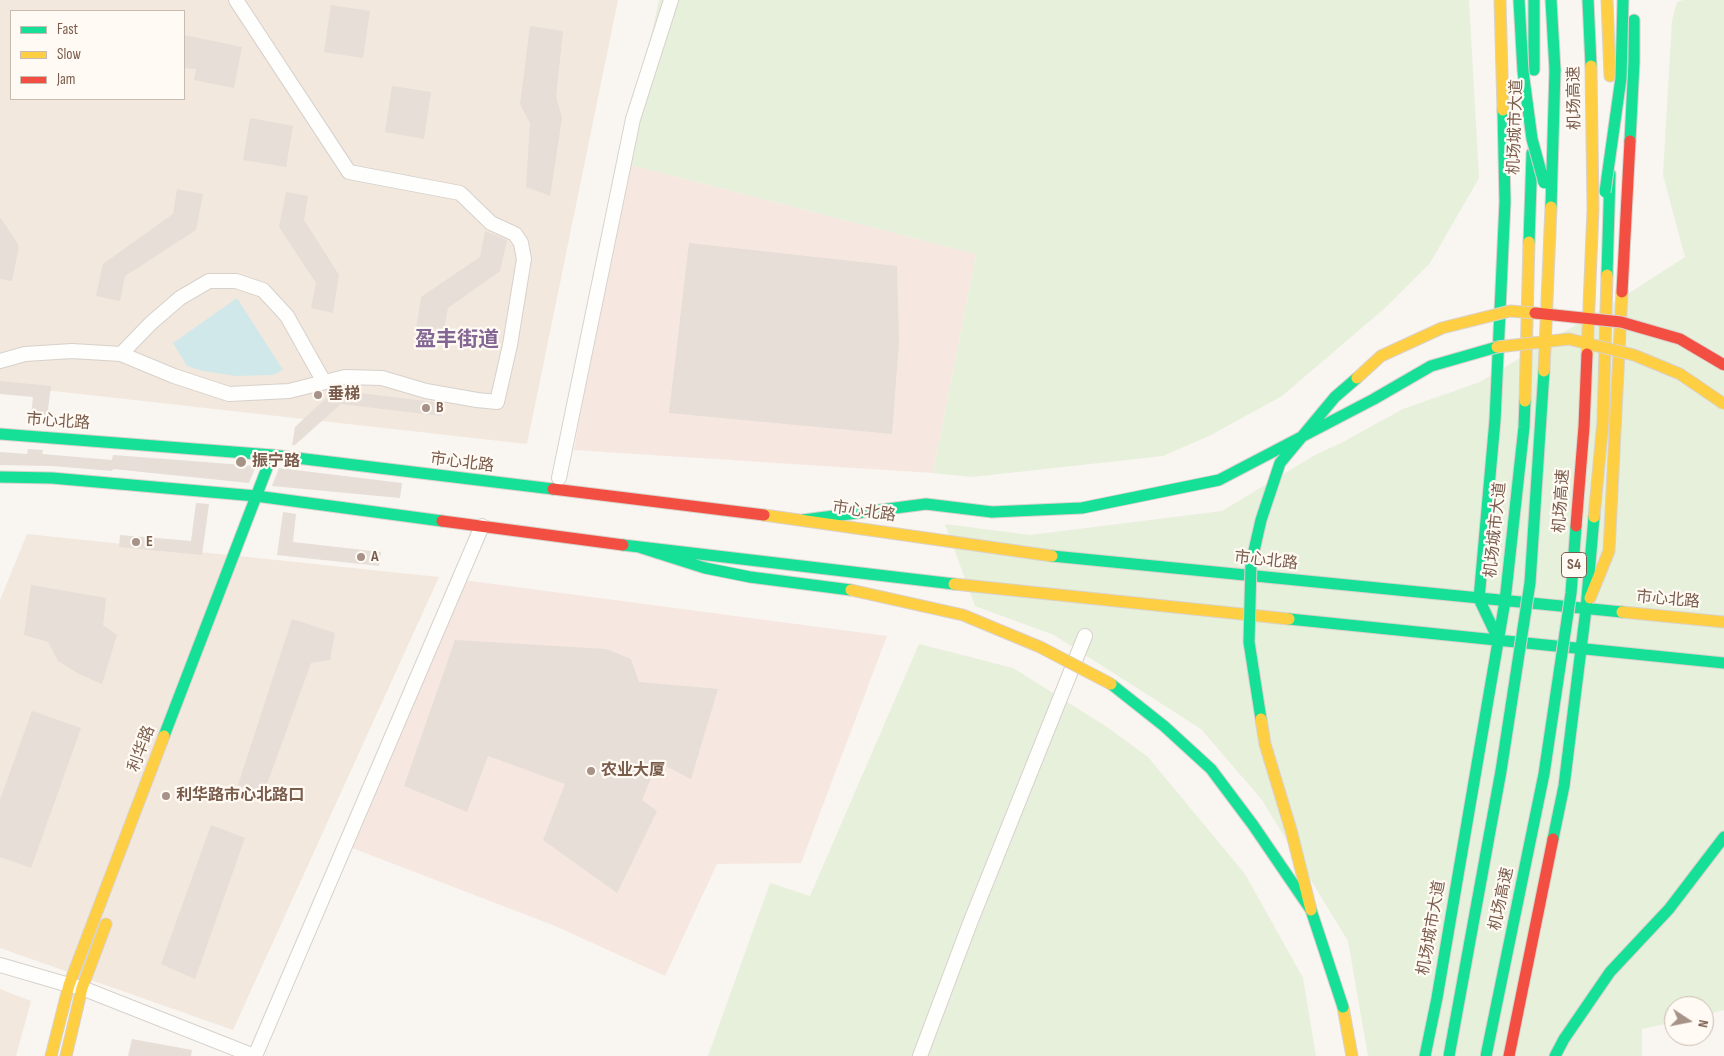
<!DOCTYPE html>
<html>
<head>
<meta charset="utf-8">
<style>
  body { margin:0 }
  #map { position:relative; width:1724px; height:1056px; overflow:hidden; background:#f9f5f0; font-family:"Sofia Sans Condensed",sans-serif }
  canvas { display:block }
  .legend { position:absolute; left:10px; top:10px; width:175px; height:90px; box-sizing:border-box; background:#fffaf3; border:1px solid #cabbb1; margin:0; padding:6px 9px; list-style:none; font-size:15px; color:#7a5c4d }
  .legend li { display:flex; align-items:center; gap:10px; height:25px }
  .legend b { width:25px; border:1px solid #cabbb1 }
  .north { position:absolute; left:1664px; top:996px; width:50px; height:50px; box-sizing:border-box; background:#fffaf3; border:1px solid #cabbb1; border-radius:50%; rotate:101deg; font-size:14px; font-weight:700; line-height:20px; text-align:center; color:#7a5c4d }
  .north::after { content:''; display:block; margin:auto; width:18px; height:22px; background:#a69286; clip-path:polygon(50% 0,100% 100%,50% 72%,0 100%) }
</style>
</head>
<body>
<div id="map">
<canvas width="1724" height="1056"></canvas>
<ul class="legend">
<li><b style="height:6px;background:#16e098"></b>Fast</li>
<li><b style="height:6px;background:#ffcf43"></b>Slow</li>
<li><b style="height:6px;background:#f24e42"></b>Jam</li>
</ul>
<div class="north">N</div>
</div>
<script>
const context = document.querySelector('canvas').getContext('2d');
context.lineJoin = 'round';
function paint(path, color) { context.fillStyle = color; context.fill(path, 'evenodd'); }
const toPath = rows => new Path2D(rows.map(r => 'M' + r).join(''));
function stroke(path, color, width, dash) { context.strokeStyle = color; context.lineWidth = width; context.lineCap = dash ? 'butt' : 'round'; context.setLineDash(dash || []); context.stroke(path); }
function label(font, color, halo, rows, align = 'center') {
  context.font = font + ' "Sofia Sans Condensed","Noto Sans SC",sans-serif'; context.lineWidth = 4.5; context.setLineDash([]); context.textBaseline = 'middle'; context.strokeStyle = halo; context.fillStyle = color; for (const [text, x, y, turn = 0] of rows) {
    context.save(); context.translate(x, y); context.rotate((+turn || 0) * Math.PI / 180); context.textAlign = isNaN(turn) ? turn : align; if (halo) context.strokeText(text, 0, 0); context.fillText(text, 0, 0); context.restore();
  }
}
paint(toPath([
  [0,0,618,0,527,444,0,385],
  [11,11,184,11,184,99,11,99],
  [27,534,439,577,233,1030,0,948,0,600],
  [0,989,31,1001,16,1056,0,1056]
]), '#f2e8de');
paint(toPath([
  [623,163,976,254,933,473,574,450],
  [463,580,887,636,801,863,717,864,665,976,555,926,347,846]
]), '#f6e8e1');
paint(toPath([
  [659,0,1469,0,1479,178,1430,263,1385,308,1282,396,1209,436,1163,456,972,477,933,473,976,254,623,163],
  [1683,0,1724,0,1724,1010,1704,1015,1704,1006,1674,1006,1674,1022,1642,1029,1642,1056,1368,1056,1348,941,1262,800,1201,729,1054,635,975,606,945,524,1030,535,1222,511,1315,455,1343,442,1403,409,1480,382,1634,290,1685,257,1663,175,1672,21,1677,2],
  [919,644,1013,668,1107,727,1148,757,1245,874,1303,978,1316,1056,708,1056,770,883,810,896]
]), '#e7f0db');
paint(toPath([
  [237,298,283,370,273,375,236,376,203,371,187,366,173,343]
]), '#d0e8ea');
paint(toPath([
  [331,5,370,11,363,58,324,52],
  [530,26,563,31,556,97,562,118,550,196,526,187,530,123,520,104],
  [184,35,242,47,234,88,194,80,196,69,184,68],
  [392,86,431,92,424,139,385,132],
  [250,118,293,126,286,167,243,160],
  [177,189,203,194,196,230,125,276,120,301,96,296,103,264,173,214],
  [286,192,308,196,304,220,339,275,333,313,311,308,316,283,279,227],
  [0,217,19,246,12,281,0,279],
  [485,231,507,240,500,271,448,308,443,334,416,330,421,297,480,257],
  [689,243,897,266,899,341,892,434,669,413],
  [0,381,51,386,46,425,30,424,33,397,0,394],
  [335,390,442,403,441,416,341,404,295,445,292,445,295,427],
  [28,449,43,450,42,454,112,460,113,455,256,466,249,483,113,469,112,471,52,466,0,465,0,452,27,454],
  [279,468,402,483,400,498,272,486],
  [196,503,209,504,202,555,119,547,120,535,191,541],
  [283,512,296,514,293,542,381,552,379,566,277,555],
  [31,585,106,598,103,625,117,635,102,684,79,674,58,661,48,642,24,635],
  [292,619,335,633,330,660,311,663,263,795,238,785],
  [455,640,606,649,631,659,639,682,718,689,691,779,658,762,642,800,657,811,617,893,543,840,565,784,488,756,467,812,404,786],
  [32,711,81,728,31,868,0,857,0,800],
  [211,825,245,838,195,979,161,964],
  [132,1039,192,1050,191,1056,128,1056]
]), '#e6ded7');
const street = toPath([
  [121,354,151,323,180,298,209,281,236,281,263,290,287,316,324,382],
  [0,361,25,354,72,351,121,354,174,376,229,394,289,391,345,377,382,378,426,391,477,400,497,402,510,345,524,259,521,243,515,234,491,223,460,193,349,172,236,0],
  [559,478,633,119,671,0],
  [0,965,69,985,82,988,254,1056],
  [255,1056,482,526],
  [920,1056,970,923,1085,636]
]);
const fast = toPath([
  [1534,0,1534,70],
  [1551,0,1555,70],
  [1588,0,1591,66],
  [1630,141,1634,62,1634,20],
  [1529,242,1532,153],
  [1607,275,1610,174],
  [0,434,272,455,553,489],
  [0,477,52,478,256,496,442,521],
  [803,520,926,504,992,512],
  [623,545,954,584],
  [639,547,705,568,750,577,851,590],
  [1052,556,1622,612],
  [1289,619,1724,663],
  [1499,641,1479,599,1495,420,1505,202,1503,110],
  [164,736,272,455],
  [1553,839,1564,786,1586,609,1594,517],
  [1425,1056,1437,998,1505,601,1524,427,1525,401],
  [1555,1056,1564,1039,1610,972,1669,909,1724,837]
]);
const slow = toPath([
  [1500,0,1503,110],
  [1607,0,1610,76],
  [1525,401,1529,242],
  [764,515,1052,556],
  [1594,517,1603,421,1607,275],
  [954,584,1289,619],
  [1590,598,1609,551,1622,292],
  [1622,612,1724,622],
  [1343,1007,1352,1056],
  [51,1056,69,985,164,736],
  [66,1056,82,988,106,924]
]);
const jam = toPath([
  [1622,292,1630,141],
  [553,489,764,515],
  [442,521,623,545],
  [1509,1056,1553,839]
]);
stroke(street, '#d7d1cb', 16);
stroke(fast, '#d9d2cb', 13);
stroke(slow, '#d9d2cb', 13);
stroke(jam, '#d9d2cb', 13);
stroke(street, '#fefefd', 14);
stroke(fast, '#16e098', 11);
stroke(slow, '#ffcf43', 11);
stroke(jam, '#f24e42', 11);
const fastBridge = toPath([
  [1519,0,1523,71,1532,139,1544,183],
  [1605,192,1621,78,1623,0],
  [1551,207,1555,70],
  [992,512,1082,508,1219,480,1374,399,1431,366,1497,347],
  [1111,684,1164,726,1211,769,1253,825,1311,910,1343,1007],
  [1261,719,1249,642,1251,564,1261,520,1280,463,1335,397,1357,378],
  [1449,1056,1501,771,1530,583,1544,371],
  [1486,1056,1544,774,1571,593,1576,526]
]);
const slowBridge = toPath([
  [1497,347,1569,339,1634,355,1680,374,1724,404],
  [1587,354,1593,209,1591,66],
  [1544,371,1551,207],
  [1357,378,1381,356,1442,328,1510,311,1535,313],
  [851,590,963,615,1040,647,1111,684],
  [1261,719,1265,744,1291,830,1311,910]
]);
const jamBridge = toPath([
  [1535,313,1621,322,1680,339,1724,365],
  [1576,526,1584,427,1587,354]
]);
stroke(fastBridge, '#dad1cc', 13, []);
stroke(slowBridge, '#dad1cc', 13, []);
stroke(jamBridge, '#dad1cc', 13, []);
stroke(fastBridge, '#16e098', 11);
stroke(slowBridge, '#ffcf43', 11);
stroke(jamBridge, '#f24e42', 11);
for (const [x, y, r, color] of [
  [318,395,5,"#a69286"],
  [426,408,5,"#a69286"],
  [241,462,6,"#a69286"],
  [136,542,5,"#a69286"],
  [361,557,5,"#a69286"],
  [591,771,5,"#a69286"],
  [166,796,5,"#a69286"]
]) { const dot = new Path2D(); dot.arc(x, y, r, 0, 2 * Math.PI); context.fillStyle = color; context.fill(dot); stroke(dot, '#fffaf3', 2); }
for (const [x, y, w] of [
  [1574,565,25]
]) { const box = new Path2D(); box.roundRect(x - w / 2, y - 12.5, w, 25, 4); context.fillStyle = '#fffaf3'; context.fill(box); stroke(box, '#7a5c4d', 1); }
label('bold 15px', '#7a5c4d', null, [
  ["S4",1574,565]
]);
label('16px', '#7a5c4d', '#fffaf3', [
  ["机场高速",1575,98,-91],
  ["机场城市大道",1516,127,-88],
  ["市心北路",58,422,4],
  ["市心北路",462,463,7],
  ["机场高速",1562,501,-86],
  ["市心北路",864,512,8],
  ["机场城市大道",1496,530,-84],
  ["市心北路",1266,561,6],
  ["市心北路",1668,600,5],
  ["利华路",142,749,-69],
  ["机场高速",1502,899,-78],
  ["机场城市大道",1432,928,-80]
]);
label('bold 16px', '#7a5c4d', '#fffaf3', [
  ["垂梯",328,395],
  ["B",436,408],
  ["振宁路",252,462],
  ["E",146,542],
  ["A",371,557],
  ["农业大厦",601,771],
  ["利华路市心北路口",176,796]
], 'left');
label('bold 21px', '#846695', '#fffaf3', [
  ["盈丰街道",457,341]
]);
</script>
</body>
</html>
